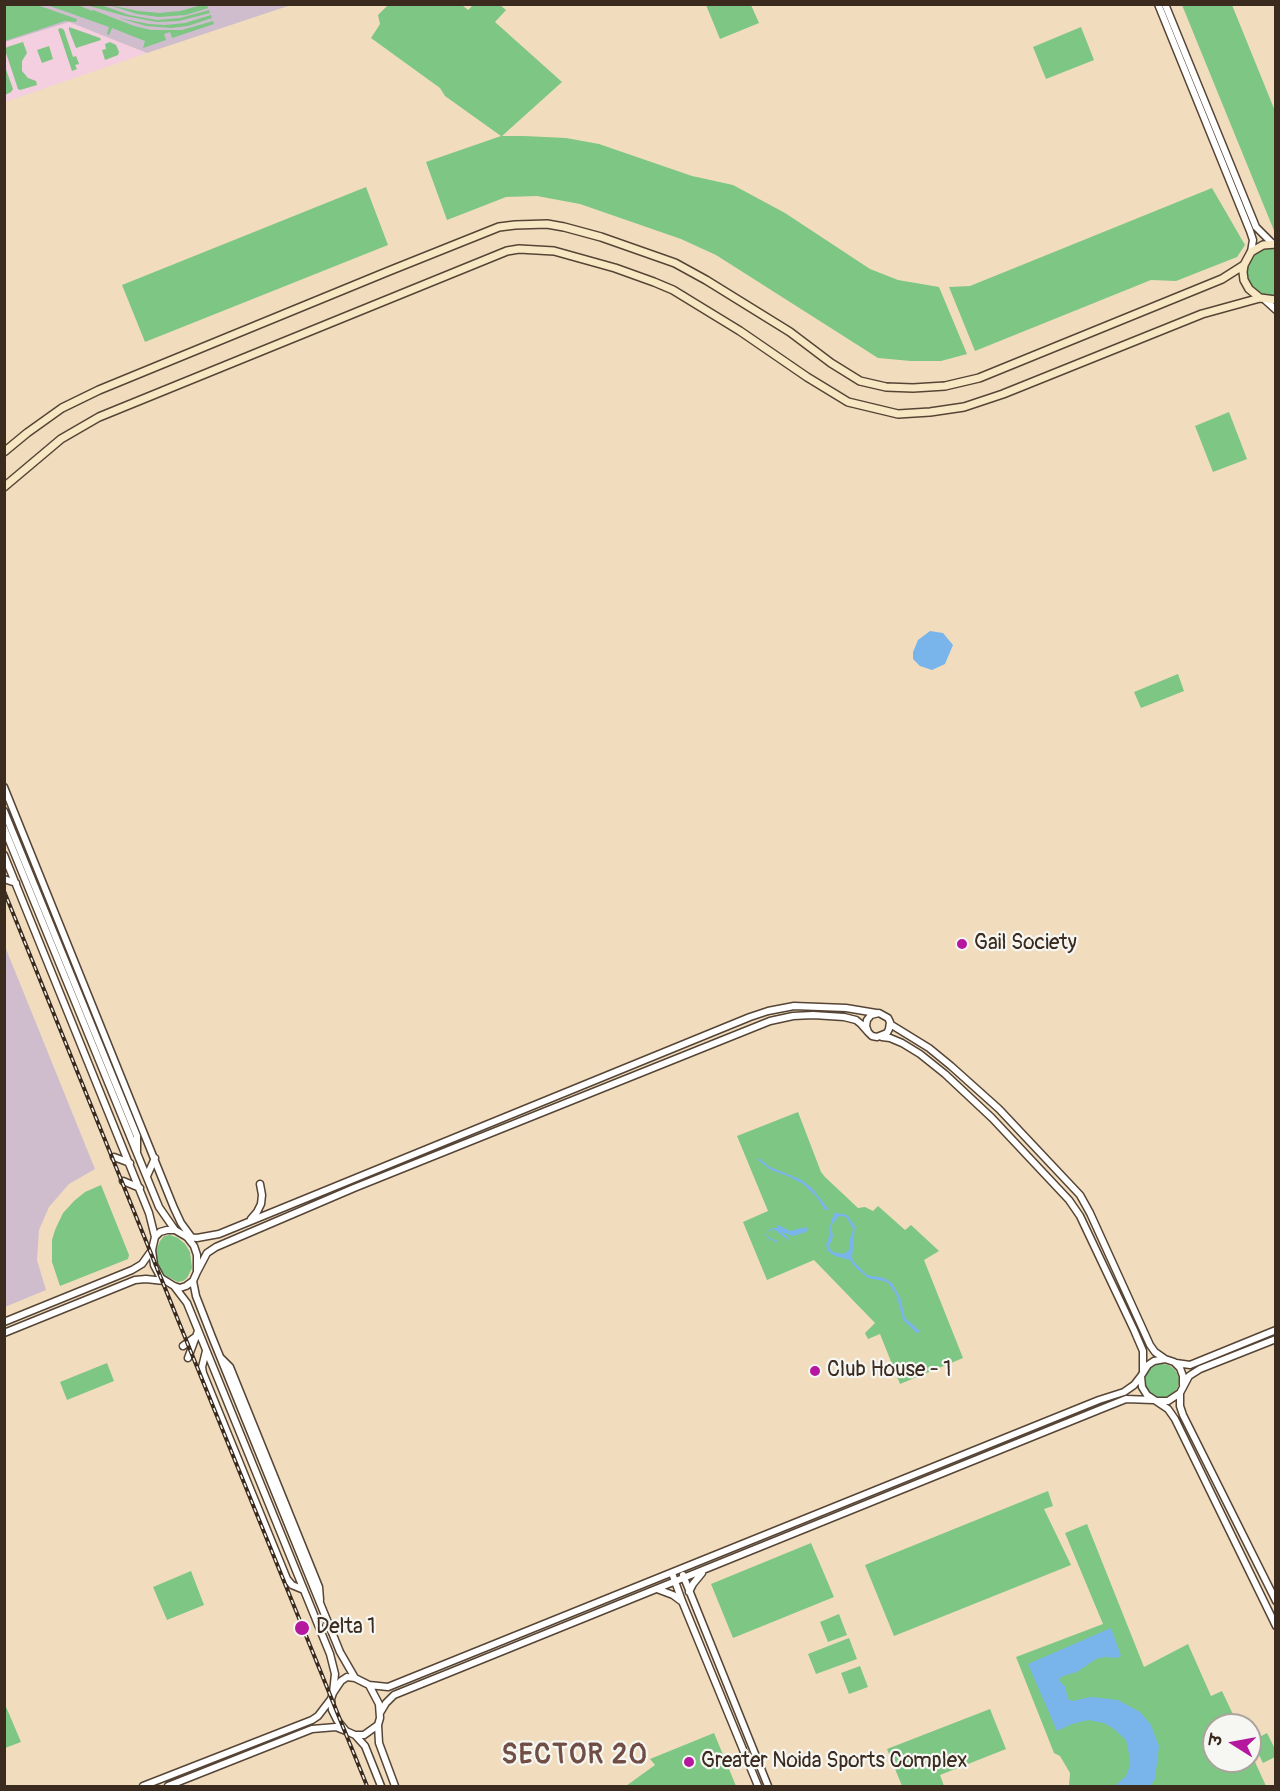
<!DOCTYPE html>
<html>
<head>
<meta charset="utf-8">
<style>
  body { margin:0 }
  #map { position:relative; width:1280px; height:1791px; overflow:hidden; background:#f1ddbe; font-family:Pangolin,"Playpen Sans Deva",sans-serif }
  canvas { display:block }
  .frame { position:absolute; inset:0; border:6px solid #3b2a1e; pointer-events:none }
  .north { position:absolute; left:1202px; top:1713px; width:60px; height:60px; box-sizing:border-box; background:#f6f6f2; border:2px solid #aba49d; border-radius:50%; rotate:281deg; font-size:16px; font-weight:700; line-height:24px; text-align:center; color:#3b2a1e }
  .north::after { content:''; display:block; margin:auto; width:21px; height:27px; background:#b5179e; clip-path:polygon(50% 0,100% 100%,50% 72%,0 100%) }
</style>
</head>
<body>
<div id="map">
<canvas width="1280" height="1791"></canvas>
<div class="frame"></div>
<div class="north">उ</div>
</div>
<script>
const context = document.querySelector('canvas').getContext('2d');
context.lineJoin = 'round';
function paint(path, color) { context.fillStyle = color; context.fill(path, 'evenodd'); }
const toPath = rows => new Path2D(rows.map(r => 'M' + r).join(''));
function stroke(path, color, width, dash) { context.strokeStyle = color; context.lineWidth = width; context.lineCap = dash ? 'butt' : 'round'; context.setLineDash(dash || []); context.stroke(path); }
function label(font, color, halo, rows, align = 'center') {
  context.font = font + ' Pangolin,sans-serif'; context.lineWidth = 4.5; context.setLineDash([]); context.textBaseline = 'middle'; context.strokeStyle = halo; context.fillStyle = color; for (const [text, x, y, turn = 0] of rows) {
    context.save(); context.translate(x, y); context.rotate((+turn || 0) * Math.PI / 180); context.textAlign = isNaN(turn) ? turn : align; if (halo) context.strokeText(text, 0, 0); context.fillText(text, 0, 0); context.restore();
  }
}
paint(toPath([
  [69,22,147,53,5,102,4,42]
]), '#f3cfdf');
paint(toPath([
  [4,5,291,5,147,53,69,22,5,42],
  [4,944,95,1169,69,1184,49,1207,39,1230,37,1260,46,1290,5,1307]
]), '#cfbdce');
paint(toPath([
  [389,4,462,5,468,10,473,5,500,5,506,10,495,22,562,82,502,136,524,136,566,138,599,144,692,176,733,185,785,213,870,269,898,280,939,287,967,354,941,361,911,361,878,358,716,255,681,239,580,204,537,196,506,197,447,220,426,162,501,136,445,96,440,88,371,38,380,24,378,15],
  [5,5,37,5,77,19,76,22,65,21,5,41],
  [47,5,78,5,92,11,93,10,134,26,151,30,182,30,213,21,214,24,172,38,170,32,164,34,166,40,143,48,145,41,112,28,109,35,107,34,109,27],
  [86,5,101,5,129,15,157,20,180,18,209,10,210,13,179,21,157,22,125,16],
  [109,5,138,11,160,13,180,11,202,5,207,5,208,8,186,15,159,17,137,14],
  [706,5,751,5,759,23,720,39],
  [1182,5,1232,5,1275,111,1275,233],
  [211,15,212,18,188,26,171,28,146,26,119,18,149,24,165,25,185,23],
  [69,27,100,38,101,40,76,48,69,30],
  [1081,27,1094,60,1046,79,1033,47],
  [61,28,64,30,73,57,76,56,79,64,75,65,77,69,72,71,58,29],
  [23,42,27,53,22,61,22,71,28,78,36,81,37,85,20,90,18,89,5,50,7,47],
  [110,42,116,45,119,52,118,55,105,60,102,50,106,49,105,44],
  [49,46,53,59,42,63,37,50],
  [4,64,13,89,11,92,5,95],
  [366,187,388,245,145,342,122,285],
  [1212,188,1245,245,1237,257,1176,281,1151,280,975,351,949,287,970,286],
  [1267,247,1275,248,1275,297,1264,296,1257,292,1251,286,1247,278,1247,266,1250,259,1257,252],
  [1229,412,1247,459,1213,472,1195,426],
  [1178,674,1184,691,1141,708,1134,692],
  [798,1112,821,1172,825,1177,858,1208,865,1207,873,1211,878,1206,905,1230,911,1225,939,1251,924,1260,963,1358,900,1384,880,1334,868,1339,865,1333,875,1323,814,1260,767,1280,743,1222,768,1211,737,1136],
  [101,1185,129,1255,128,1259,60,1286,52,1262,52,1240,55,1230,63,1213,74,1201,85,1192],
  [170,1235,178,1238,185,1244,190,1252,192,1268,187,1278,183,1281,178,1282,164,1275,157,1261,156,1251,160,1241,164,1236],
  [107,1363,114,1381,67,1400,60,1382],
  '1145 1381a17 17 0 1 1 34 0a17 17 0 1 1-34 0Z',
  [1048,1491,1053,1506,1044,1509,1071,1565,894,1636,865,1565],
  [1087,1524,1144,1667,1188,1644,1211,1696,1222,1691,1238,1725,1214,1725,1214,1761,1250,1761,1250,1751,1266,1786,1069,1786,1070,1773,1060,1756,1054,1753,1016,1657,1103,1624,1065,1533],
  [811,1543,834,1597,733,1638,711,1584],
  [191,1571,204,1605,167,1620,153,1587],
  [839,1614,847,1635,828,1642,820,1622],
  [849,1638,857,1659,816,1674,808,1654],
  [860,1666,868,1687,849,1694,841,1673],
  [4,1702,21,1742,5,1748,4,1748],
  [990,1709,1006,1749,940,1775,944,1786,902,1786,887,1749],
  [714,1733,736,1786,626,1786,655,1765,650,1759],
  [1267,1733,1275,1749,1275,1757,1263,1763,1252,1741]
]), '#7dc683');
paint(toPath([
  [930,631,943,633,953,645,945,664,932,670,920,666,913,659,913,652,918,640],
  [759,1158,770,1167,800,1179,812,1188,829,1210,825,1210,816,1196,803,1184,790,1177,771,1170,758,1160],
  [834,1213,844,1214,848,1216,855,1226,852,1258,855,1263,867,1275,884,1278,892,1283,900,1297,905,1318,919,1330,919,1333,917,1333,903,1320,896,1294,888,1283,884,1281,868,1278,856,1268,850,1260,835,1256,828,1251,826,1245,830,1234,829,1229],
  [839,1216,843,1216,847,1218,853,1229,851,1237,849,1240,850,1249,844,1254,833,1252,829,1247,833,1236,831,1226],
  [778,1225,790,1231,806,1227,808,1230,806,1232,793,1236,781,1232,788,1237,789,1241,775,1230,773,1229,768,1232,767,1235,770,1238,778,1241,778,1243,769,1239,766,1235,768,1231,772,1228,777,1228],
  [1111,1628,1121,1656,1117,1658,1105,1657,1096,1659,1077,1672,1063,1676,1059,1679,1061,1683,1065,1686,1068,1699,1072,1701,1091,1697,1118,1700,1140,1712,1151,1725,1159,1746,1155,1779,1150,1786,1115,1786,1126,1776,1130,1765,1129,1754,1126,1740,1114,1729,1104,1723,1088,1720,1072,1724,1057,1731,1028,1664]
]), '#79b5eb');
const tertiary = toPath([
  [1158,4,1250,231,1253,240,1251,252],
  [1165,4,1256,227,1273,244],
  [1265,300,1276,310],
  [4,787,174,1208,181,1223,192,1238],
  [4,811,137,1136,137,1151],
  [4,828,159,1207,175,1230],
  [4,855,149,1213,155,1237,152,1250,154,1265,161,1278,174,1286,180,1288,186,1286,193,1281,197,1272,197,1255,194,1246,187,1237,175,1230,167,1230,160,1232,155,1237],
  [4,879,16,883],
  [890,1024,929,1048,951,1066,999,1109,1080,1195,1090,1213,1150,1345,1155,1352,1165,1359],
  [882,1037,890,1038,902,1043,920,1054,945,1074,992,1118,1069,1200,1080,1216,1134,1330,1143,1351,1143,1371],
  [114,1157,130,1163],
  [147,1176,155,1158],
  [123,1181,140,1188],
  [251,1219,257,1212,261,1204,262,1195,260,1184],
  [187,1237,197,1238,219,1234,750,1017,768,1011,794,1006,846,1008,876,1013],
  [197,1272,207,1253,216,1247,354,1188,770,1021,793,1016,813,1015,844,1017,856,1020,861,1024,868,1032,872,1036,877,1037,887,1033,889,1029,890,1022,888,1018,879,1013,871,1015,867,1020,866,1026,868,1032],
  [193,1281,196,1296,212,1337,309,1576,340,1652,355,1678],
  [174,1286,187,1303,330,1654,335,1674,333,1693],
  [4,1322,132,1270,142,1264,152,1250],
  [4,1333,135,1280,146,1279,164,1281],
  [183,1346,194,1338],
  [206,1351,202,1367,203,1373,287,1579,292,1585,304,1590],
  [188,1358,198,1331],
  [221,1358,230,1367,319,1587,320,1600],
  [1176,1363,1190,1365,1276,1330],
  [1183,1385,1183,1376,1180,1368,1174,1362,1165,1359,1154,1361,1148,1365,1141,1376,1142,1387,1147,1395,1156,1401,1168,1401,1180,1393,1189,1376,1200,1369,1276,1339],
  [1180,1393,1180,1406,1183,1415,1276,1601],
  [1156,1401,1168,1409,1175,1419,1276,1626],
  [672,1573,682,1601,758,1786],
  [683,1575,768,1786],
  [657,1589,673,1595,681,1601],
  [689,1592,693,1584,702,1573],
  [347,1677,355,1678,369,1685,379,1704,380,1718,378,1725,364,1735,355,1735,346,1731,337,1720,332,1710,331,1699,333,1693,341,1681,347,1677],
  [369,1685,388,1687,1099,1400,1124,1392,1134,1385,1141,1376],
  [380,1713,386,1703,394,1695,1101,1409,1126,1399,1153,1400],
  [378,1725,379,1743,395,1786],
  [355,1735,365,1746,381,1786],
  [143,1786,312,1720,318,1716,331,1699],
  [168,1786,312,1729,336,1727,346,1731]
]);
const secondary = toPath([
  [1276,244,1263,245,1251,252,1244,265,1243,272,1244,280,1249,289,1260,298,1276,300],
  [4,452,27,433,62,408,99,390,389,271,499,227,515,225,547,224,564,227,601,237,675,263,706,280,790,332,831,363,860,381,886,387,913,388,945,386,979,378,1222,279,1244,265],
  [4,487,61,439,99,417,507,251,519,249,554,251,615,268,654,282,673,290,740,331,807,377,848,402,898,414,930,412,964,407,1003,394,1202,314,1260,298]
]);
stroke(tertiary, '#564536', 9);
stroke(secondary, '#564536', 10);
stroke(tertiary, '#fff', 6);
stroke(secondary, '#f8e7c3', 7);
const rail = toPath([
  [4,891,367,1786]
]);
stroke(rail, '#3b2a1e', 4);
stroke(rail, '#f6f6f2', 1.5, [4.5]);
for (const [x, y, r, color] of [
  [962,944,6,"#b5179e"],
  [815,1371,6,"#b5179e"],
  [302,1628,8,"#b5179e"],
  [689,1762,6,"#b5179e"]
]) { const dot = new Path2D(); dot.arc(x, y, r, 0, 2 * Math.PI); context.fillStyle = color; context.fill(dot); stroke(dot, '#f6f6f2', 2); }
label('21px', '#3b2a1e', '#f6f6f2', [
  ["Gail Society",974,944],
  ["Club House - 1",827,1371],
  ["Delta 1",316,1628],
  ["Greater Noida Sports Complex",701,1762]
], 'left');
context.letterSpacing = '1.5px';
label('bold 27px', '#714e45', '#f6f6f2', [
  ["SECTOR 20",575,1756]
]);
context.letterSpacing = '0px';
</script>
</body>
</html>
